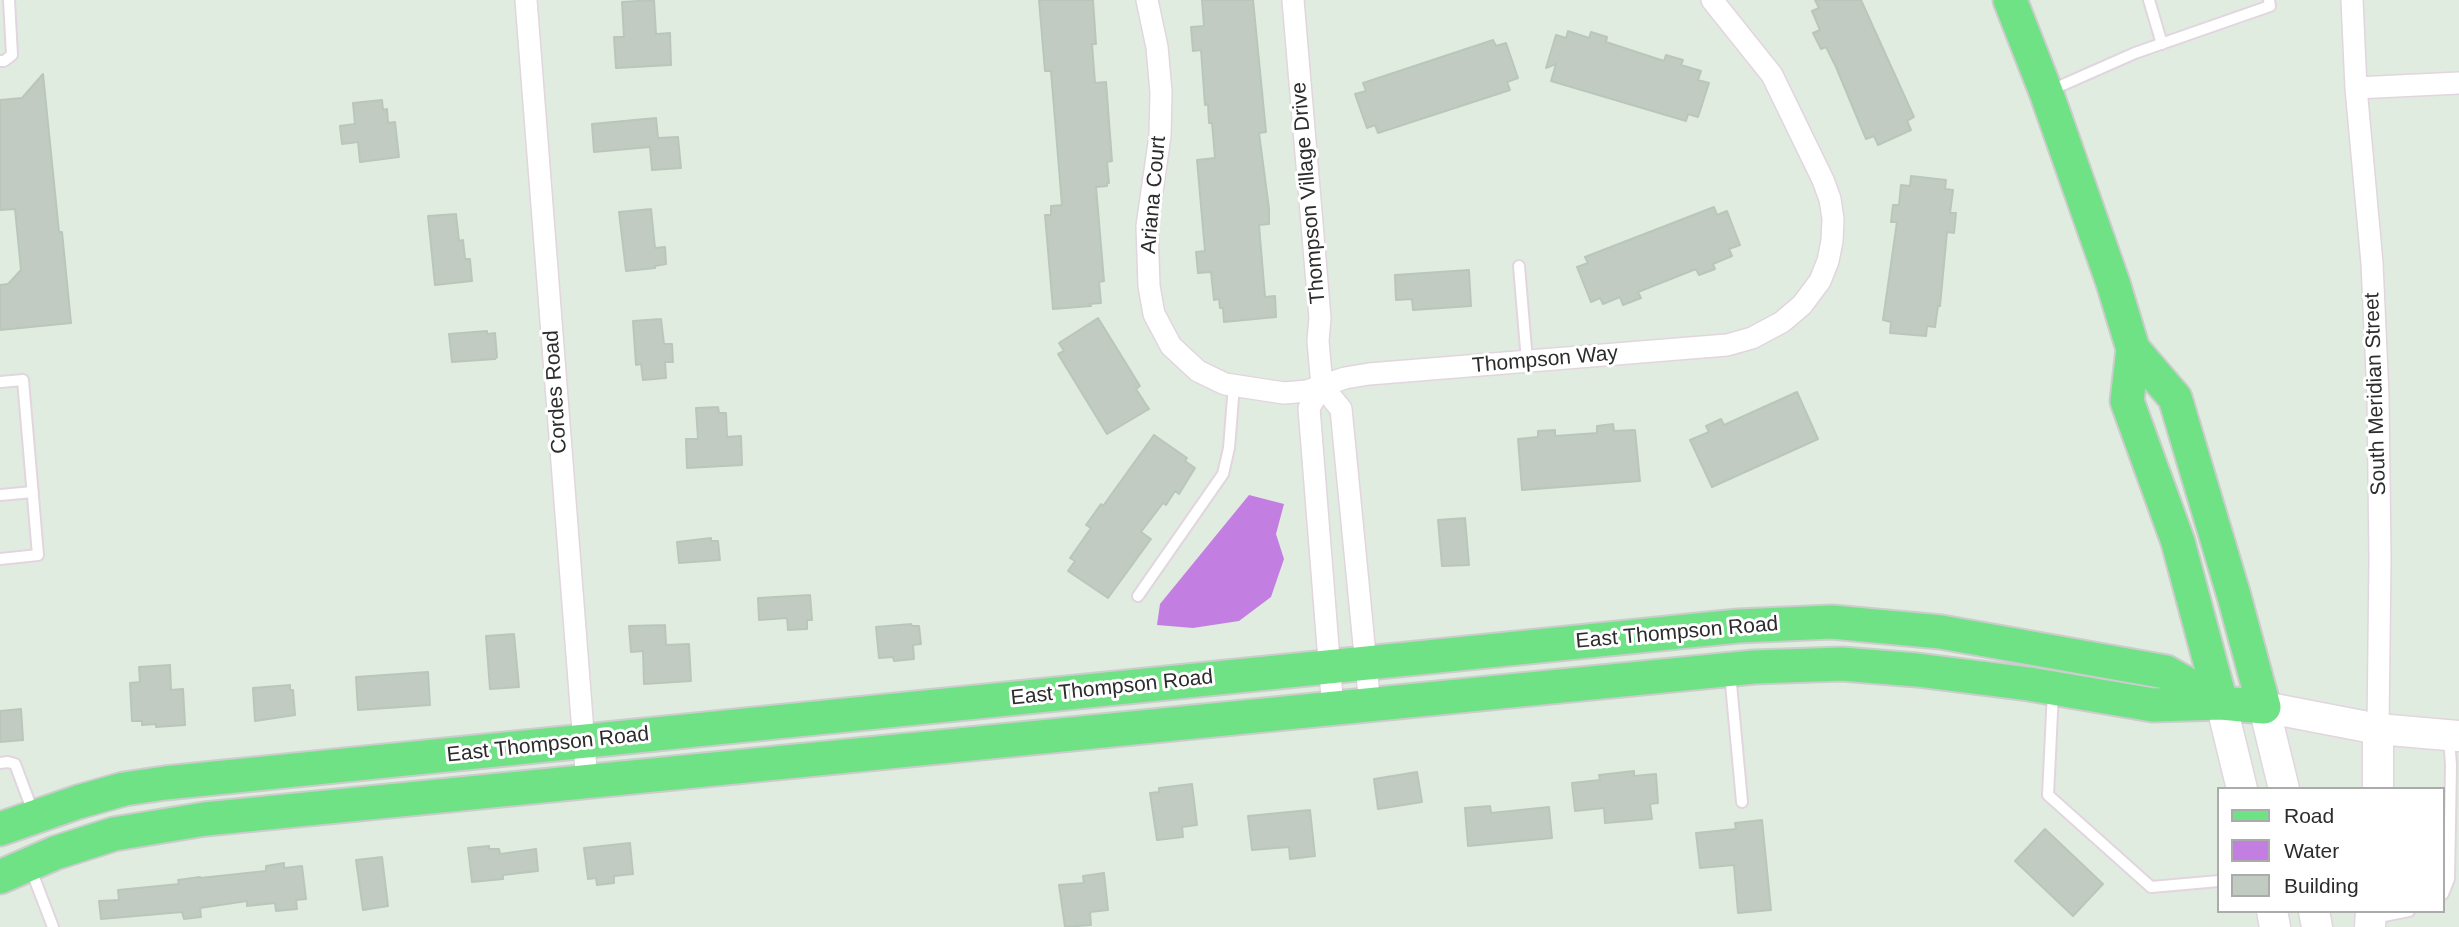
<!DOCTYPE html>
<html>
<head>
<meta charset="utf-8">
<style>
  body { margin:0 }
  #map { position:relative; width:2459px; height:927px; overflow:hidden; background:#e0ece0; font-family:Arial,sans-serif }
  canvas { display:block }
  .legend { position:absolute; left:2217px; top:787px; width:228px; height:126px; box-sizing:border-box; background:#fff; border:2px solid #ababab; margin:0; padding:9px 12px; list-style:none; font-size:21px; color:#2c2c2c }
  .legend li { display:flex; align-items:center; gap:14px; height:35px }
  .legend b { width:35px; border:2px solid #ababab }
</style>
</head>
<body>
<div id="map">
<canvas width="2459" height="927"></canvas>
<ul class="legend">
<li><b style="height:9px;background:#6ee284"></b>Road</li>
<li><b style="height:19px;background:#c37ee2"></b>Water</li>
<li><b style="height:19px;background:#c2cbc2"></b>Building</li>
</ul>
</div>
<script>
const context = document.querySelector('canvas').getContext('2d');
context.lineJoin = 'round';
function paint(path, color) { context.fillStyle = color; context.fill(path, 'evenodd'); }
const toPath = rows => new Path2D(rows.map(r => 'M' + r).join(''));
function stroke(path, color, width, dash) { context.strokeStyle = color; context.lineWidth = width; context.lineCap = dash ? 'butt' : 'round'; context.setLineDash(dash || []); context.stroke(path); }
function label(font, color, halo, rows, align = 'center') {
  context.font = font + ' Arial,sans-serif'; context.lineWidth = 6; context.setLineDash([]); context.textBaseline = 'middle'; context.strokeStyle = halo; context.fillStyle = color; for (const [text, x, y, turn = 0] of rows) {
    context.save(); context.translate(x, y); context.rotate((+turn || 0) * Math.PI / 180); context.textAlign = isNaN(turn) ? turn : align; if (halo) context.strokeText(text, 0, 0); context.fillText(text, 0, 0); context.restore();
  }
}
paint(toPath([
  [1249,495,1284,504,1276,534,1284,559,1271,597,1239,621,1193,628,1157,625,1160,604]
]), '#c37ee2');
const building = toPath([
  [654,0,656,34,670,33,671,65,616,68,614,37,624,37,622,2,654,0],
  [1039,0,1093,0,1096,44,1092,44,1095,83,1106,82,1112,161,1107,162,1109,183,1107,183,1107,186,1096,187,1104,281,1099,282,1101,303,1089,304,1091,306,1053,309,1045,215,1051,215,1051,206,1062,205,1051,71,1045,71,1039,0],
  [1202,0,1253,0,1266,132,1259,133,1269,209,1269,224,1259,225,1265,297,1275,296,1276,317,1224,322,1223,308,1220,308,1219,299,1214,300,1211,272,1198,273,1196,252,1205,251,1197,160,1215,158,1212,123,1209,123,1208,104,1205,105,1201,50,1193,51,1191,27,1204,26,1202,0],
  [1815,0,1861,0,1914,117,1907,121,1911,130,1878,145,1874,136,1866,139,1836,67,1826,47,1821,49,1813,33,1820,30,1812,11,1819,8,1815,0],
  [1568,31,1589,38,1591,32,1607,37,1606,42,1664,61,1666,55,1683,60,1681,65,1701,71,1698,80,1709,83,1698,117,1688,114,1686,121,1551,81,1556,64,1546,68,1556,35,1566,38,1568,31],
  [1493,40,1496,46,1506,43,1518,78,1507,82,1510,90,1378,133,1375,125,1367,128,1355,94,1366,91,1363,83,1493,40],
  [43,74,59,232,62,232,71,323,0,330,0,285,8,284,21,270,15,209,0,210,0,100,22,98,43,74],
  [382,100,383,110,387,109,388,123,395,122,399,157,360,162,358,142,342,144,340,126,355,124,353,103,382,100],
  [656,118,658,138,678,137,681,168,652,170,650,147,594,152,592,124,656,118],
  [1911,176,1946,180,1945,189,1953,190,1950,213,1956,213,1954,233,1947,232,1940,306,1938,306,1935,327,1927,326,1926,336,1890,333,1891,322,1883,320,1897,222,1891,222,1893,205,1899,205,1901,185,1910,186,1911,176],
  [1714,207,1717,215,1727,211,1740,245,1729,249,1732,256,1713,264,1715,269,1699,275,1696,269,1638,292,1641,298,1623,305,1620,297,1603,304,1600,298,1591,302,1577,267,1588,263,1585,257,1714,207],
  [651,209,655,248,665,247,666,264,655,266,655,268,626,271,619,212,651,209],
  [456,214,459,241,463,240,465,259,470,259,472,281,435,285,428,216,456,214],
  [1469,270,1471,306,1413,310,1412,299,1396,300,1395,275,1469,270],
  [1098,318,1140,386,1136,389,1149,409,1107,434,1058,354,1064,351,1059,343,1098,318],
  [661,319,664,344,672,344,673,362,665,362,666,378,643,380,641,364,636,365,633,321,661,319],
  [487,331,487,334,495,333,497,357,495,359,452,362,449,334,487,331],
  [1797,392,1818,439,1712,487,1690,440,1709,432,1706,426,1721,419,1724,425,1797,392],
  [718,407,719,413,726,413,727,437,741,436,742,465,687,468,686,439,698,439,696,408,718,407],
  [1613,424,1614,431,1635,430,1640,481,1522,490,1518,439,1538,437,1538,431,1555,430,1555,436,1597,433,1597,426,1613,424],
  [1154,435,1187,458,1185,461,1195,468,1179,494,1175,491,1166,505,1163,503,1141,532,1151,539,1108,598,1068,571,1075,561,1070,558,1091,528,1086,525,1101,504,1103,506,1154,435],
  [1465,518,1469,565,1442,566,1438,520,1465,518],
  [711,538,711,541,718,541,720,560,679,563,677,542,711,538],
  [810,595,812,620,807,620,807,629,788,630,787,618,759,620,758,598,810,595],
  [911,624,912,626,919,626,921,644,913,645,914,659,894,661,893,657,879,658,876,627,911,624],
  [665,625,666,645,689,644,691,681,644,684,643,651,631,652,629,626,665,625],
  [514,634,519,687,490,689,486,636,514,634],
  [170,665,171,690,183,689,185,725,156,727,156,724,142,725,142,721,132,721,130,683,140,682,139,667,170,665],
  [428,672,430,705,358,710,356,677,428,672],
  [290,685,290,690,293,690,295,715,255,721,253,688,290,685],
  [21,709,23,740,0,742,0,711,21,709],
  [1634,771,1634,776,1656,774,1658,803,1650,804,1652,819,1605,823,1604,808,1575,811,1572,783,1600,780,1599,775,1634,771],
  [1417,772,1422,802,1378,809,1374,779,1417,772],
  [1192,784,1197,825,1182,827,1183,837,1157,840,1150,793,1159,792,1159,788,1192,784],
  [1490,806,1491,813,1549,807,1552,838,1468,846,1465,808,1490,806],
  [1310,810,1315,856,1290,859,1289,847,1252,850,1248,816,1310,810],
  [1762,820,1771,910,1738,913,1734,865,1700,868,1696,833,1736,829,1735,823,1762,820],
  [2045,829,2103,884,2073,916,2015,861,2045,829],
  [630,843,633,874,614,876,614,883,597,885,596,878,588,879,584,848,630,843],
  [489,846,489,849,499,849,500,854,536,849,538,871,503,875,503,879,472,882,468,848,489,846],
  [382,857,388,906,363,910,356,860,382,857],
  [284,863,284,868,302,866,306,899,296,900,297,909,276,911,275,903,247,906,247,901,200,908,201,917,184,919,182,912,101,919,99,901,119,900,118,890,179,884,178,880,200,877,200,878,266,871,266,866,284,863],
  [1104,873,1108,910,1090,912,1091,925,1065,927,1059,885,1084,883,1083,876,1104,873]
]);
paint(building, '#c2cbc2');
stroke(building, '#b9c7ba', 2);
const lane = toPath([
  [2149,0,2162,44],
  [0,61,4,61,12,55,9,0],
  [2049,91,2135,53,2270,6,2269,0],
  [1519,266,1527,361],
  [0,382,23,380,38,555,0,559],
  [0,495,33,492],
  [1138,596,1223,474,1229,448,1234,385],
  [1730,673,1742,802],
  [2053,692,2048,795,2151,887,2219,881],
  [0,763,8,762,15,764,33,812],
  [30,867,53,927],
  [2443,894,2449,879,2451,765,2449,738],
  [2374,918,2409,911]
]);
const street = toPath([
  [526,0,587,783],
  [1147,0,1157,47,1161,92,1160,136,1147,226,1149,286,1154,314,1171,346,1198,371,1225,384,1284,393,1307,391,1345,378,1369,374,1727,345,1752,338,1782,322,1802,305,1820,281,1828,261,1832,241,1833,219,1830,199,1823,180,1772,75,1712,0],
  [1293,0,1320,318,1318,341,1322,386,1341,409,1370,706],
  [2352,0,2356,88,2372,263,2378,396,2380,559,2378,729],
  [2356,88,2459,83],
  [1322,386,1309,408,1333,710]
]);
const secondary = toPath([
  [2221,703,2242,789],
  [2284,789,2264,707,2378,729,2459,736],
  [2378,789,2378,729],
  [2272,911,2275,927],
  [2314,911,2317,927],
  [2370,927,2371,911]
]);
const primary = toPath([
  [2010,0,2046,92,2113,283,2133,349,2127,401,2178,542,2221,703],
  [0,829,78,802,124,789,165,783,1738,626,1832,622,1941,632,2166,672,2221,703],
  [0,877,55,853,114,834,205,819,1754,667,1842,664,1917,670,2029,684,2153,705,2221,703,2264,707,2234,596,2175,398,2133,349]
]);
stroke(lane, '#e2d5df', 14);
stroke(street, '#e2d5df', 24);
stroke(secondary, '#e2d5df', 33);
stroke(primary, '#ccc', 37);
stroke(lane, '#fff', 10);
stroke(street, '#fff', 21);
stroke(secondary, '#fff', 30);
stroke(primary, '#6ee284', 33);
label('21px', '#2c2c2c', '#fff', [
  ["Thompson Village Drive",1309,193,-95],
  ["Ariana Court",1154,195,-85],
  ["Thompson Way",1545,360,-5],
  ["Cordes Road",556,392,-94],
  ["South Meridian Street",2376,394,-92],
  ["East Thompson Road",1677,633,-5],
  ["East Thompson Road",1112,688,-6],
  ["East Thompson Road",548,745,-6]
]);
</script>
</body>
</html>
